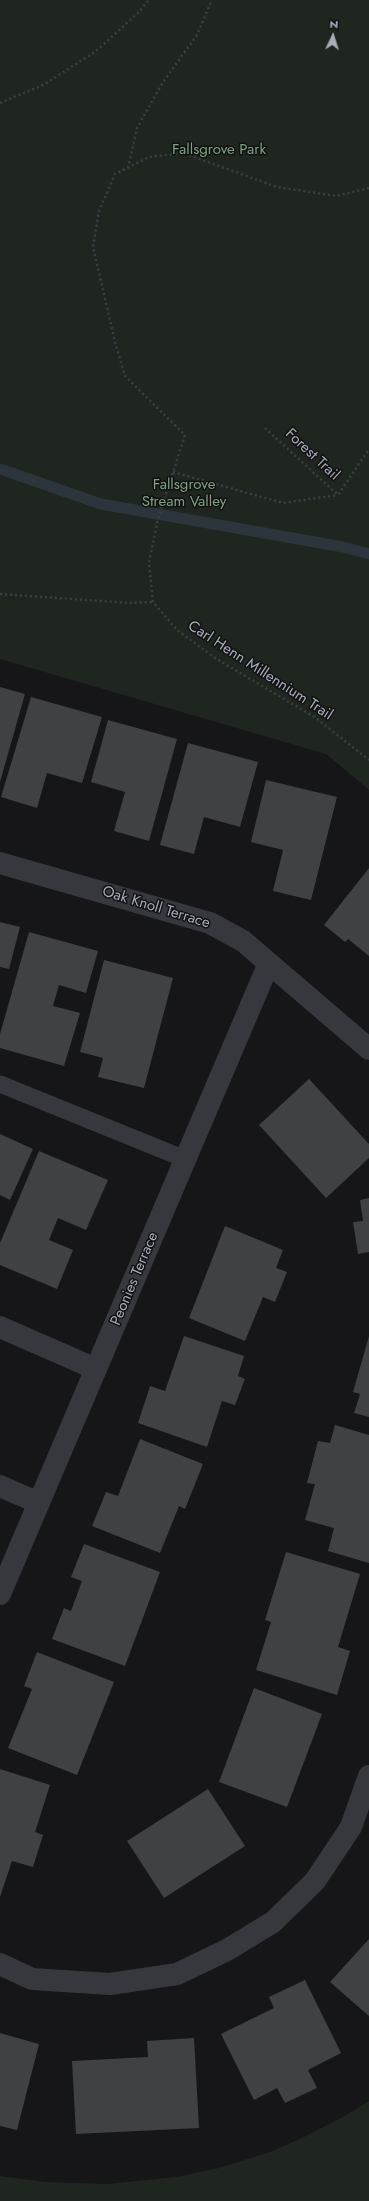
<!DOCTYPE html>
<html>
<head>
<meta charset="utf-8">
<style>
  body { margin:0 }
  #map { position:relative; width:369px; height:2201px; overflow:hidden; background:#161618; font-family:Jost,sans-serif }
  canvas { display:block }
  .north { position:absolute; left:313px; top:16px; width:40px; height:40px; -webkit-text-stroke:3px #111113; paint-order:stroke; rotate:4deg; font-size:11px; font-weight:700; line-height:16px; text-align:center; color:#a8adb8 }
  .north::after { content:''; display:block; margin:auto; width:14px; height:18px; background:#a8adb8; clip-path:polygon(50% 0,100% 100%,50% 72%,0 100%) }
</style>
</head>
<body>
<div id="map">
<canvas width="369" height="2201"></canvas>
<div class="north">N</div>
</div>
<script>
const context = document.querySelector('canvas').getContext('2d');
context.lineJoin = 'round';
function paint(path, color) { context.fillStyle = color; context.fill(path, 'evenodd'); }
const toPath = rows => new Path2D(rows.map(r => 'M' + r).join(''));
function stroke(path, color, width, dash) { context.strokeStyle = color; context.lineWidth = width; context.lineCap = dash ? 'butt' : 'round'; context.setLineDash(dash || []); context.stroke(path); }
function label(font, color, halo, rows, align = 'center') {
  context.font = font + ' Jost,sans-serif'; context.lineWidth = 3; context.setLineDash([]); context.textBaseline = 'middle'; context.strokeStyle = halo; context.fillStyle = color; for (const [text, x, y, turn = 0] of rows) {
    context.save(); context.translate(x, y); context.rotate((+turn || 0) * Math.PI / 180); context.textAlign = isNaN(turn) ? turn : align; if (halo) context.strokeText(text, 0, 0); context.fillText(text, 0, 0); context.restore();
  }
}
paint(toPath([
  [0,0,369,0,369,790,326,754,0,659],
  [369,2101,369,2201,0,2201,0,2176,45,2182,107,2184,176,2177,219,2168,270,2152,302,2138,341,2118]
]), '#1e261f');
stroke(toPath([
  [0,469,101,504,343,547,369,554]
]), '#2c353c', 11);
paint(toPath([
  [0,687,25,694,0,782],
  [31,697,102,717,82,783,47,773,37,808,1,797],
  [108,720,177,739,149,841,114,831,125,792,91,782],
  [188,743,258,762,240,827,204,817,194,854,160,845],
  [266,780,337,797,311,900,273,891,283,850,251,842],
  [369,868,369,956,348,939,345,942,324,925],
  [0,922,20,927,9,969,0,967],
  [29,932,98,951,86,993,59,985,53,1006,80,1013,64,1066,0,1048,0,1034],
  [104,960,173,978,144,1088,98,1077,103,1058,80,1052],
  [309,1079,369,1144,369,1158,326,1198,259,1125],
  [0,1134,33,1149,10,1200,0,1195],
  [39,1151,108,1180,86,1230,58,1218,49,1240,73,1250,57,1289,0,1265,0,1243],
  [369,1198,369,1252,358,1254,353,1222,363,1221,360,1200],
  [225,1226,283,1250,276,1268,287,1272,275,1302,263,1297,245,1341,189,1318],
  [184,1336,244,1356,238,1376,245,1379,235,1405,222,1401,207,1447,138,1423,150,1386,165,1391],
  [369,1336,369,1417,354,1413,360,1394,353,1392],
  [335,1425,369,1435,369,1563,328,1551,334,1528,305,1520,315,1484,307,1483,318,1441,330,1443],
  [140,1439,203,1464,185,1509,179,1506,160,1553,92,1526,106,1492,118,1496],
  [84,1544,160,1572,125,1666,52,1639,64,1608,71,1611,82,1581,71,1577],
  [286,1552,360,1574,338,1647,350,1651,337,1695,256,1670,271,1622,265,1620],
  [37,1652,114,1682,77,1775,8,1748,32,1689,24,1686],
  [254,1688,322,1714,287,1807,219,1782],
  [0,1769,50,1785,35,1832,43,1835,33,1867,12,1861,0,1897],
  [208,1789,245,1846,164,1898,127,1841],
  [369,1939,369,2016,330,1982],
  [305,1980,341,2053,308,2070,317,2088,285,2103,277,2088,254,2100,221,2034,274,2008,269,1997],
  [0,2033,39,2044,17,2130,0,2126],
  [194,2038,199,2128,76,2134,72,2061,148,2057,147,2041]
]), '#404145');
stroke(toPath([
  [0,103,43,85,95,52,139,12,149,0],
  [128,168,137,128,163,82,197,35,212,0],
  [369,188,336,196,277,187,183,153,149,157,115,174,99,211,93,247,115,342,125,376,185,435,158,519,149,563,153,602,177,630,215,658,316,718,369,760],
  [265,428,338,495,369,449],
  [173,472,283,503,338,495],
  [0,594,130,603,153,602]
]), '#3d3f44', 2.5, [2, 3]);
stroke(toPath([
  [0,1084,185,1159]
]), '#37383d', 17);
stroke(toPath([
  [0,863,210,923,243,941,369,1049],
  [0,1327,96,1369],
  [0,1486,39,1503],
  [0,1594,269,963],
  [0,1964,32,1979,110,1984,177,1974,227,1950,273,1922,315,1881,351,1827,369,1776]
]), '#37383d', 22);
label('15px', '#7fa381', '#111113', [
  ["Fallsgrove Park",219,150],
  ["Fallsgrove",184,485],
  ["Stream Valley",184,502]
]);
label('15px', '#a8adb8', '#111113', [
  ["Forest Trail",312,455,43],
  ["Carl Henn Millennium Trail",260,671,33],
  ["Oak Knoll Terrace",156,908,17],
  ["Peonies Terrace",135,1279,-67]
]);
</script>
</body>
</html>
